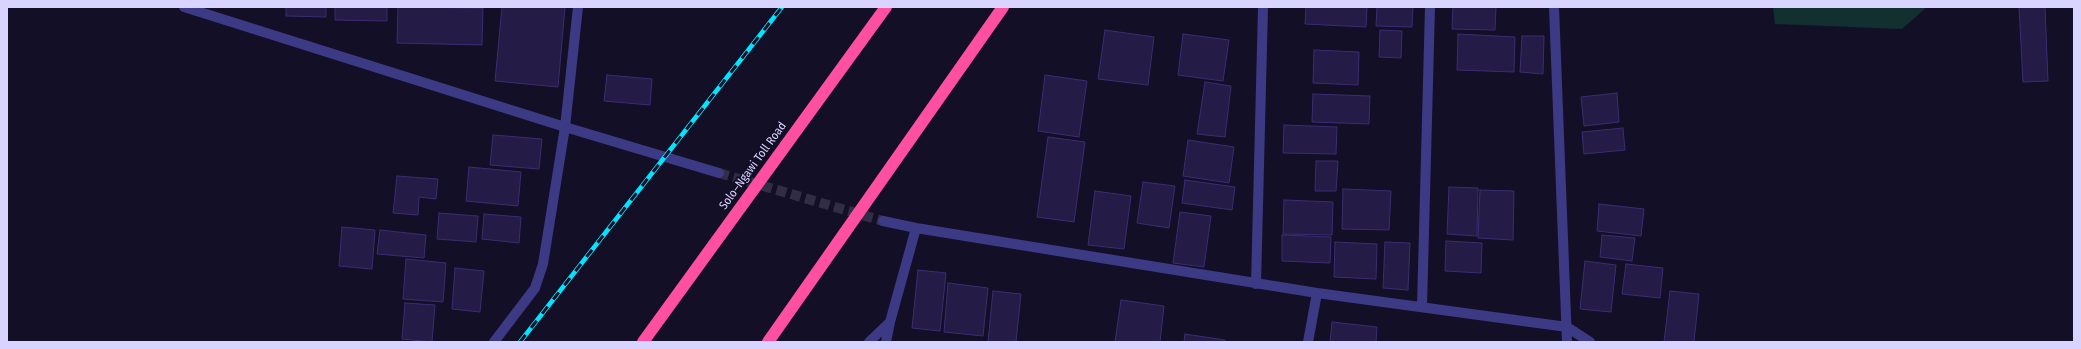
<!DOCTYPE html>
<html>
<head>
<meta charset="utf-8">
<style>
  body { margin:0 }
  #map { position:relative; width:2081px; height:349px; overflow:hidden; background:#130f26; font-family:"Fira Sans Condensed",sans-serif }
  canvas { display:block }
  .frame { position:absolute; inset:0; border:8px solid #d9d4ff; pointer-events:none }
</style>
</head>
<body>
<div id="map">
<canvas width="2081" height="349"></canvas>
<div class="frame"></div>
</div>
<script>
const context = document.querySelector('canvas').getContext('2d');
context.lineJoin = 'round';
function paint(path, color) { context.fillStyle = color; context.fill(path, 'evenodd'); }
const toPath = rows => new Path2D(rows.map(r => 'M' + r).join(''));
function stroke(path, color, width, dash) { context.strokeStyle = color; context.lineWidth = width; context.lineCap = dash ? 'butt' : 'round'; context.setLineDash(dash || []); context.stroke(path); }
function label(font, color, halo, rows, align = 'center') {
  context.font = font + ' "Fira Sans Condensed",sans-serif'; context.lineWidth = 4; context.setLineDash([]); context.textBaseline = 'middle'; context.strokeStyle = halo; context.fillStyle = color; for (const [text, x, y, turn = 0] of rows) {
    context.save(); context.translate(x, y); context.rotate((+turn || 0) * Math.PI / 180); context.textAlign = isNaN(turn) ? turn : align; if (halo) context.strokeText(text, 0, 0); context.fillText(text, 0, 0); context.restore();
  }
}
paint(toPath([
  [1773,7,1927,7,1902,29,1775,24]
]), '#12302f');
const building = toPath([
  [286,7,326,7,326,17,286,16,286,7],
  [335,7,387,7,387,21,335,20,335,7],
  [398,7,483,8,482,45,397,43,398,7],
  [502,7,565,7,558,87,495,81,502,7],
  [1306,7,1367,7,1366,27,1305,24,1306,7],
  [1377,7,1413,7,1412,27,1376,26,1377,7],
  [1453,7,1496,7,1495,30,1452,29,1453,7],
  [2019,7,2045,7,2048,81,2023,82,2019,7],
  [1105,30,1154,37,1148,85,1098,79,1105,30],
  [1380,30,1402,31,1401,58,1379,57,1380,30],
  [1183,34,1229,40,1223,81,1178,75,1183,34],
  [1458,34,1515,37,1514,72,1457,70,1458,34],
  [1522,36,1544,36,1543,74,1520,72,1522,36],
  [1314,50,1359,52,1358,85,1313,83,1314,50],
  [607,75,652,79,650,105,604,101,607,75],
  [1045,75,1087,81,1079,137,1038,131,1045,75],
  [1205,82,1231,86,1225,137,1197,134,1205,82],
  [1617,93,1619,122,1584,126,1581,97,1617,93],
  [1313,94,1370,96,1369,124,1312,122,1313,94],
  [1284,125,1337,127,1336,154,1283,153,1284,125],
  [1623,128,1625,150,1584,154,1582,132,1623,128],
  [493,135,542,139,539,169,490,165,493,135],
  [1048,137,1085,142,1074,222,1037,217,1048,137],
  [1188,140,1234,147,1229,183,1183,176,1188,140],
  [1316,161,1338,161,1336,191,1315,191,1316,161],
  [469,167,521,172,518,206,466,201,469,167],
  [397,176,438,179,436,199,419,197,418,215,393,213,397,176],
  [1185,180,1235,187,1232,210,1182,203,1185,180],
  [1143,182,1175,186,1169,228,1137,223,1143,182],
  [1449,187,1478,188,1477,236,1447,234,1449,187],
  [1343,189,1391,191,1389,230,1342,229,1343,189],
  [1480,190,1514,191,1513,240,1478,238,1480,190],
  [1095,191,1131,196,1124,249,1088,245,1095,191],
  [1284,200,1333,202,1332,235,1283,234,1284,200],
  [1599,204,1644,209,1641,236,1597,231,1599,204],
  [1180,212,1211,216,1204,267,1173,263,1180,212],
  [439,213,478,216,476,242,437,239,439,213],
  [484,214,521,217,519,243,482,239,484,214],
  [342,227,375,230,372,269,339,266,342,227],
  [380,230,426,235,424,258,377,254,380,230],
  [1282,235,1331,237,1330,263,1282,261,1282,235],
  [1602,235,1635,238,1632,261,1600,257,1602,235],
  [1446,241,1482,243,1481,273,1445,271,1446,241],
  [1335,242,1377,244,1376,279,1334,277,1335,242],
  [1385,242,1410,243,1408,290,1383,288,1385,242],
  [406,259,446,263,443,302,403,299,406,259],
  [1585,261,1616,265,1611,312,1580,309,1585,261],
  [1626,264,1663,268,1660,298,1622,294,1626,264],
  [455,268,484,271,480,312,452,309,455,268],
  [918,270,946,273,940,331,912,328,918,270],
  [948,283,988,288,983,336,944,332,948,283],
  [993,291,1021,294,1016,342,988,342,993,291],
  [1670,291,1699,294,1694,342,1664,342,1670,291],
  [1121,300,1164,306,1160,342,1115,342,1121,300],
  [405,303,435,305,432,342,402,339,405,303],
  [1332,322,1377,327,1376,342,1330,342,1332,322],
  [1185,334,1225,340,1225,342,1184,342,1185,334]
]);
paint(building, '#241b47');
stroke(building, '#3b2d73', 1);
stroke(toPath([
  [719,173,883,221]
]), '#312d47', 10, [10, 5]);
stroke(toPath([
  [184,7,565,127,719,173],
  [1554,7,1567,342],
  [883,221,916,228,1317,293,1567,327,1590,342],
  [1256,284,1263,7],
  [1422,306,1430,7],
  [494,342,535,288,543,264,565,127,578,7],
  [869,342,890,322,916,228],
  [886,342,890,322],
  [1308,342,1317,293]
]), '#3d3a85', 10);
stroke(toPath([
  [643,342,886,7],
  [768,342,1003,7]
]), '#ff4fa3', 12);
const rail = toPath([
  [520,342,782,7]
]);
stroke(rail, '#00e5ff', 4.5);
stroke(rail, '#130f26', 3, [9]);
label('12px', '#d9d4ff', '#130f26', [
  ["Solo–Ngawi Toll Road",753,166,-54]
]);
</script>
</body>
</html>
